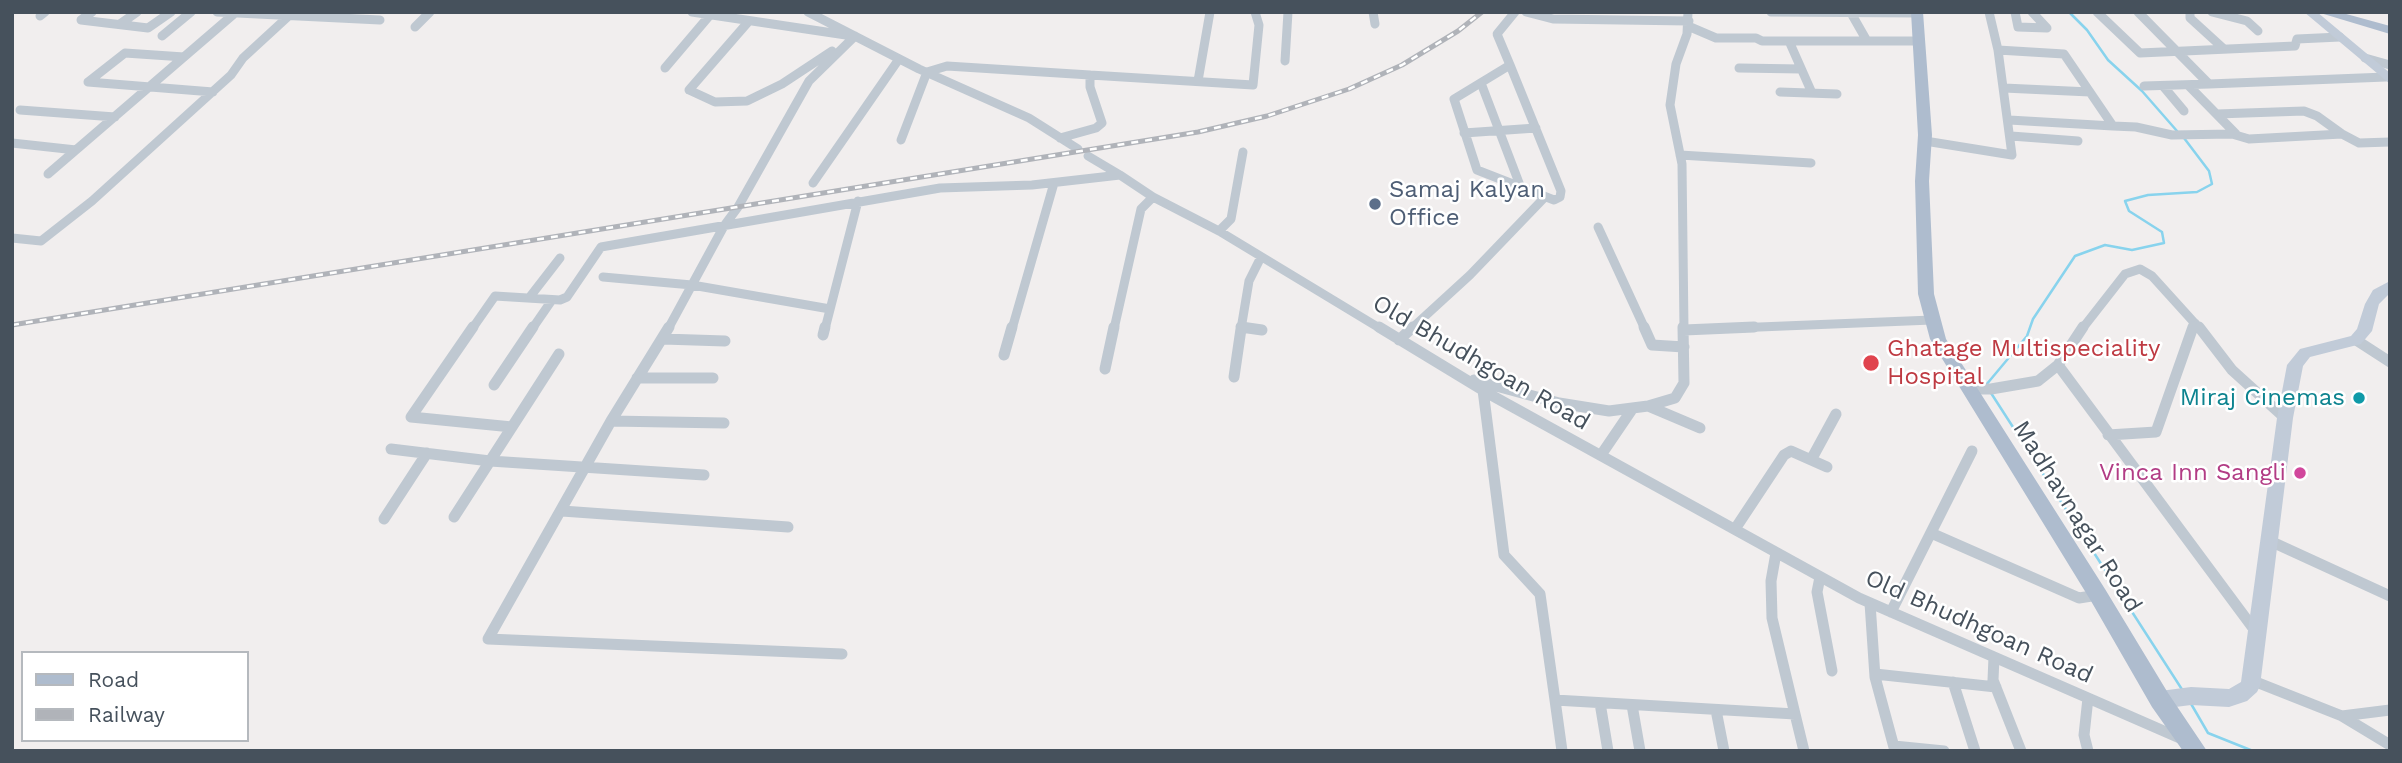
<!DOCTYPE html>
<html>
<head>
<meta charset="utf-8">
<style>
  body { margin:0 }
  #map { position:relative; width:2402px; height:763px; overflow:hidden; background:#f1eeee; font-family:"Work Sans",sans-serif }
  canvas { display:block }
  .frame { position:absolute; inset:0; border:14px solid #46515c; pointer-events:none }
  .legend { position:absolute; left:21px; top:651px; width:228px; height:91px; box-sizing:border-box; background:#fff; border:2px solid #b5b9be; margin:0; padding:9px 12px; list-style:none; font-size:21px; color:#46515c }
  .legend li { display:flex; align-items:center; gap:14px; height:35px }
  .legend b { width:35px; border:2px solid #b5b9be }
</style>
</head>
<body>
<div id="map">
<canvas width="2402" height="763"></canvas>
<div class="frame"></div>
<ul class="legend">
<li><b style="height:9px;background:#aebcce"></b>Road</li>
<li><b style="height:9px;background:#b0b3b9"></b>Railway</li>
</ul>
</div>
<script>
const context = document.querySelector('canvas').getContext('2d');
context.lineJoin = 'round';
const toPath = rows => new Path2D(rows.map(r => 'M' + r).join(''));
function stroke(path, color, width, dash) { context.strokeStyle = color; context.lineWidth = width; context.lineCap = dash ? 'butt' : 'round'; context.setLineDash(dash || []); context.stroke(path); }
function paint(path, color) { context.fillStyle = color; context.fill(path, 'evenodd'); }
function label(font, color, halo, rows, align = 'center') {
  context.font = font + ' "Work Sans",sans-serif'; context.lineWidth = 5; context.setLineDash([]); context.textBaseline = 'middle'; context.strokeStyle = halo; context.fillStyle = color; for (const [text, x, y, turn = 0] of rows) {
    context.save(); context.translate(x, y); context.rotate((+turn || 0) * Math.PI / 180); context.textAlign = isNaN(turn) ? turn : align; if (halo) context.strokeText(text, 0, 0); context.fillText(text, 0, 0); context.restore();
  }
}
stroke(toPath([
  [2069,12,2087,30,2108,60,2142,91,2177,131],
  [1986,385,2027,336,2033,319,2075,256,2105,245,2132,250,2164,243,2162,232,2129,211,2125,201,2148,195,2197,192,2212,184,2209,171,2184,138],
  [1991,393,2183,691],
  [2190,702,2208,733,2253,751]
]), '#88d3ed', 2.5);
stroke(toPath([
  [92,12,81,20,148,28,171,12],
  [217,12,380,20],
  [692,12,846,35],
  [808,12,919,69,1029,118,1078,149],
  [1373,12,1375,24],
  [1526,12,1553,19,1689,21],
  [1771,12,1917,13],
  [2015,12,2018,27,2047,28,2032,12],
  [2097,12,2140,53,2295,46,2297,39,2340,37],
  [2138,12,2209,84,2386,77],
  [2190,12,2190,18,2224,49],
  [2212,12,2247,21,2258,31],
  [1851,13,1867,41],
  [40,16,45,12],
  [749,21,689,90,715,102,747,101,782,84,832,51],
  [120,24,137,12],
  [1688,26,1716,38,1756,38,1762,41,1919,41],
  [415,27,430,12],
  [162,36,191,12],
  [1789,41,1812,93],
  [1998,50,2064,54,2113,126,2009,120],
  [2365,58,2390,65],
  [1285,61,1288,12],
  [1510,65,1561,191,1560,197,1554,200,1477,170,1454,99,1510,65],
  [1510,65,1497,34,1515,12],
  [665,68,710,15],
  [1739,68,1801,69],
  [1090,75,1253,85,1259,25,1255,12],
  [1198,81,1210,12],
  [88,82,213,92],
  [88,82,125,53,184,57],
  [1481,83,1521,188],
  [2188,85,2236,134],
  [2144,86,2209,84],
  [2163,86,2184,111],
  [2004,88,2090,92],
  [1780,92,1837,94],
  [20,110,115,117],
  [2217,114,2304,111,2317,116,2342,134],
  [2113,126,2136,127,2172,135,2232,134,2249,139,2342,134,2359,143,2390,142],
  [1464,133,1536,128],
  [2011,136,2078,141],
  [901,140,927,72,947,66,1090,75,1090,87,1102,123,1096,128,1060,138],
  [1925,141,2012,155,1998,50,1989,12],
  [12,143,76,150],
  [1680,155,1811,163],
  [1088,156,1120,175],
  [48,174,235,13],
  [813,183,899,59],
  [1598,227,1645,329],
  [1219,231,1231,219,1243,152],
  [12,238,41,241,92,201,231,75,243,58,293,12],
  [603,277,692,285,830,309],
  [529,298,560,258],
  [472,329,495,296,560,300,567,297,601,247,940,188,1032,185,1120,175,1153,197,1219,231,1381,329],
  [532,329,552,300],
  [668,329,724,226,738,207,809,81,855,36],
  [825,329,858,201],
  [1012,329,1054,183],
  [1114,329,1141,209,1153,197],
  [1241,329,1249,281,1260,259],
  [1411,329,1470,275,1545,197],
  [1684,329,1682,164,1670,105,1676,64,1687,34,1688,12],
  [1710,329,1932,320],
  [2082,329,2125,274,2140,269,2152,276,2200,329],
  [2193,329,2195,323]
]), '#bfc8d1', 9);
stroke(toPath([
  [473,327,411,417,512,427],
  [669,327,611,421,488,639,842,654],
  [1241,327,1262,330],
  [1379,327,1491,395,1859,598,2182,739],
  [1644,327,1652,345,1684,347],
  [2199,327,2232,370,2285,418],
  [1684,330,1754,327],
  [823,335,825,327],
  [663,339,725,341],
  [1399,340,1413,327],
  [2356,340,2390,362],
  [1004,355,1012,327],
  [2058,365,2256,632],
  [1105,369,1114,327],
  [1234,377,1241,329],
  [637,378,713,378],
  [1474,380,1559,403,1609,411,1648,406,1675,398,1684,383,1683,327],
  [494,385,533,327],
  [1969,389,1991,389,2038,381,2058,365,2083,327],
  [1483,390,1504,555,1540,594,1555,700],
  [1648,406,1700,428],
  [611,421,724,423],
  [2108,435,2156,432,2193,327],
  [391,449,490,461,704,475],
  [1601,455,1633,408],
  [1811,460,1836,414],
  [562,511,788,527],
  [454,517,559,354],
  [384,519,427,453],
  [1735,529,1784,455,1791,451,1827,467],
  [1931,533,2079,598,2098,595],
  [2270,541,2390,596],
  [1776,553,1771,581,1772,618,1795,714],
  [1820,577,1817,592,1832,671],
  [1870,603,1875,677,1895,751],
  [1891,612,1972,451],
  [1994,657,1993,680,2021,751],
  [1875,674,1996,687],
  [2251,680,2342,716,2390,710],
  [1953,682,1975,751],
  [2088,698,2084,735,2088,751],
  [1600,703,1608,751],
  [1632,705,1640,751],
  [1716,710,1724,751],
  [2342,716,2390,745],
  [1894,746,1944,751],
  [1562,751,1555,700,1795,714,1804,751]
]), '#bfc8d1', 11);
paint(toPath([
  [2304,12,2317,12,2390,73,2390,84,2304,12],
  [2390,281,2390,293,2379,304,2372,331,2361,344,2310,357,2303,366,2293,418,2260,686,2257,692,2247,701,2229,707,2191,705,2160,709,2153,706,2150,700,2153,694,2160,691,2191,687,2229,689,2241,682,2277,418,2287,365,2300,349,2351,336,2357,329,2365,304,2373,290,2390,281]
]), '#c1cbd8');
paint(toPath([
  [1911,12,1923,12,1932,135,1929,181,1934,294,1946,339,2105,589,2168,693,2207,751,2183,751,2152,707,2091,601,1930,339,1918,294,1915,181,1918,135,1911,12],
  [2317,12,2339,12,2390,26,2390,34,2317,12]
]), '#aebcce');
const rail = toPath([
  [12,325,1198,132,1267,116,1349,89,1402,65,1458,31,1482,12]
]);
stroke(rail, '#b0b3b9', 5);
stroke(rail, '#fff', 2.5, [7]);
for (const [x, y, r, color] of [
  [1375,204,7,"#5c6f8a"],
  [1871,363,9,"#e0444e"],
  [2359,398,7,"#0f9aa8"],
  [2300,473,7,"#d1479c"]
]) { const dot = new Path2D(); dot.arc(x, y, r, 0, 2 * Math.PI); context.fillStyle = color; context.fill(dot); stroke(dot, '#fff', 2.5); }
label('24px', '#4e5e75', '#fff', [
  ["Samaj Kalyan",1389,190],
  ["Office",1389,218]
], 'left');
label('24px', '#be3a42', '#fff', [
  ["Ghatage Multispeciality",1887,349],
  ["Hospital",1887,377]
], 'left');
label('24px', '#46515c', '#fff', [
  ["Old Bhudhgoan Road",1481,363,30],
  ["Madhavnagar Road",2077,517,58],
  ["Old Bhudhgoan Road",1979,627,24]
]);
label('24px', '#0d838f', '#fff', [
  ["Miraj Cinemas",2345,398]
], 'right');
label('24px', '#b23c85', '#fff', [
  ["Vinca Inn Sangli",2286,473]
], 'right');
</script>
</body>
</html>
